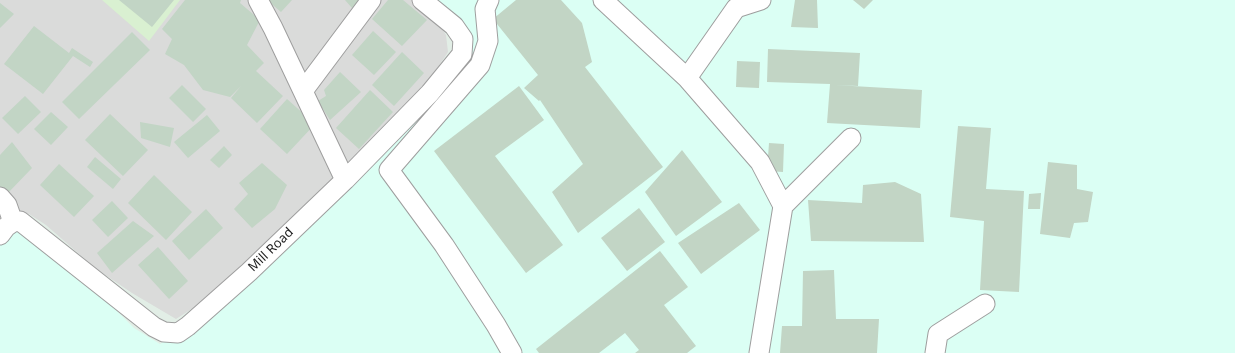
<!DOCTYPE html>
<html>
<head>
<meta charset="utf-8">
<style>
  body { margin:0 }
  canvas { display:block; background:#e2eee6 }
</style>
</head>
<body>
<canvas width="1235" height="353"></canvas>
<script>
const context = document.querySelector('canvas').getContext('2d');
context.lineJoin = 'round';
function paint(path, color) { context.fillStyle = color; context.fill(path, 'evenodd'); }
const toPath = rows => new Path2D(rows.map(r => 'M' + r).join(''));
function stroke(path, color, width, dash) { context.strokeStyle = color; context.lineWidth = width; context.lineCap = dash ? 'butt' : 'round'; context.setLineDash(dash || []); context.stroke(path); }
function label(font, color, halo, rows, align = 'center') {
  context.font = font + ' "Noto Sans",sans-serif'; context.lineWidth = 4; context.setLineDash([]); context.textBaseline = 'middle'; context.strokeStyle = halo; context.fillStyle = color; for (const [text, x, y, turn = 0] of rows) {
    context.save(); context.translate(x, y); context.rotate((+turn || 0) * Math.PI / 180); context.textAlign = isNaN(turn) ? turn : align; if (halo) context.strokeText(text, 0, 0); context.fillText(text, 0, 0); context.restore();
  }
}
paint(toPath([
  [0,0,412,0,436,20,446,35,448,52,423,90,361,156,201,303,176,319,132,293,95,268,46,225,29,214,18,212,0,227]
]), '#dadbda');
paint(toPath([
  [102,0,180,0,149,41]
]), '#d9f0d1');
paint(toPath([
  [431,0,1235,0,1235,353,0,353,0,238,23,224,80,274,134,328,160,344,251,281,457,51,448,13]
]), '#dbfff4');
paint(toPath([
  [119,0,174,0,152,27],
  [185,0,241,0,240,3,260,20,247,45,264,63,256,71,283,96,257,123,231,98,241,86,230,97,203,90,184,65,165,54,172,39,162,29],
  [267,0,292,0,281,12],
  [345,0,362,0,352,8],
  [388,0,403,0,427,20,402,46,372,19],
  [516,0,561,0,582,23,592,62,585,67,663,167,578,233,552,192,583,164,540,100,539,101,524,88,538,75,493,19],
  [795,0,817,0,818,28,791,27],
  [853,0,873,0,864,9],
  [0,3,14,14,0,28],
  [34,26,69,53,72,48,93,62,90,67,73,56,43,94,4,64],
  [373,31,396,52,374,75,352,55],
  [132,32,150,50,79,119,62,102],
  [768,49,860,53,858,86,835,85,922,90,920,128,827,123,830,84,767,82],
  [402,52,424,73,394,106,372,85],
  [737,61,760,62,759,88,736,87],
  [340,72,361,92,330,120,318,101,326,96,324,90],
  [182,85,206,109,193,122,169,98],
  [519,86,544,120,495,156,563,245,526,273,434,151],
  [370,90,393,112,359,149,336,128],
  [25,96,41,112,18,134,2,118],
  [287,99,315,124,287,154,260,129],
  [51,112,68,127,51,145,34,129],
  [110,114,148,150,123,176,85,140],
  [207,115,220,131,188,158,174,142],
  [140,122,174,128,170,147,141,138],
  [958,126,991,128,986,189,1024,191,1019,292,980,290,984,221,950,217],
  [12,142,32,168,7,194,0,187,0,155],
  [769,143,784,144,783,172,767,171],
  [224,146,232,155,219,168,210,160],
  [682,150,722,202,676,236,645,192],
  [95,157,121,179,113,189,87,167],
  [1048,162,1077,165,1077,189,1093,192,1088,222,1074,223,1070,238,1040,234],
  [262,163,287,185,275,209,252,228,234,209,248,194,239,183],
  [59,164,94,196,74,217,40,185],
  [154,175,192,212,166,240,128,203],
  [895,182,921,194,924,242,811,241,808,200,862,203,863,185],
  [1041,193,1040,209,1028,209,1029,194],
  [112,201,128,218,108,237,92,220],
  [739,203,760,230,701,274,678,243],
  [639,208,665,242,627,271,601,238],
  [206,209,223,228,189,260,172,241],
  [133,221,154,236,112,273,97,253],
  [158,247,188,281,169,299,138,265],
  [660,251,688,287,664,305,696,346,687,353,635,353,639,350,625,333,599,353,539,353,536,349],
  [834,270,836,319,879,319,877,353,780,353,782,326,802,326,803,271]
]), '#c2d5c5');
const minor = toPath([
  [258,0,273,28,345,180],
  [489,0,485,9,488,41,480,65,389,170,444,245,496,325,512,353],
  [603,0,687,78,760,162,783,206,759,353],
  [687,78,736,8,761,0],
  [303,91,371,0],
  [0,197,7,205,13,222],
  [783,206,851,138],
  [0,235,6,227,13,222,20,221,154,327,164,332,178,333,188,326,249,272,345,180,430,93,462,54,463,39,454,26,422,0],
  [935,353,938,334,985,304]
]);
stroke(minor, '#9e9e9e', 21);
stroke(minor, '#fff', 19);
label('13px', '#1d1d1d', '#fff', [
  ["Mill Road",271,250,-44]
]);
</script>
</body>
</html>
